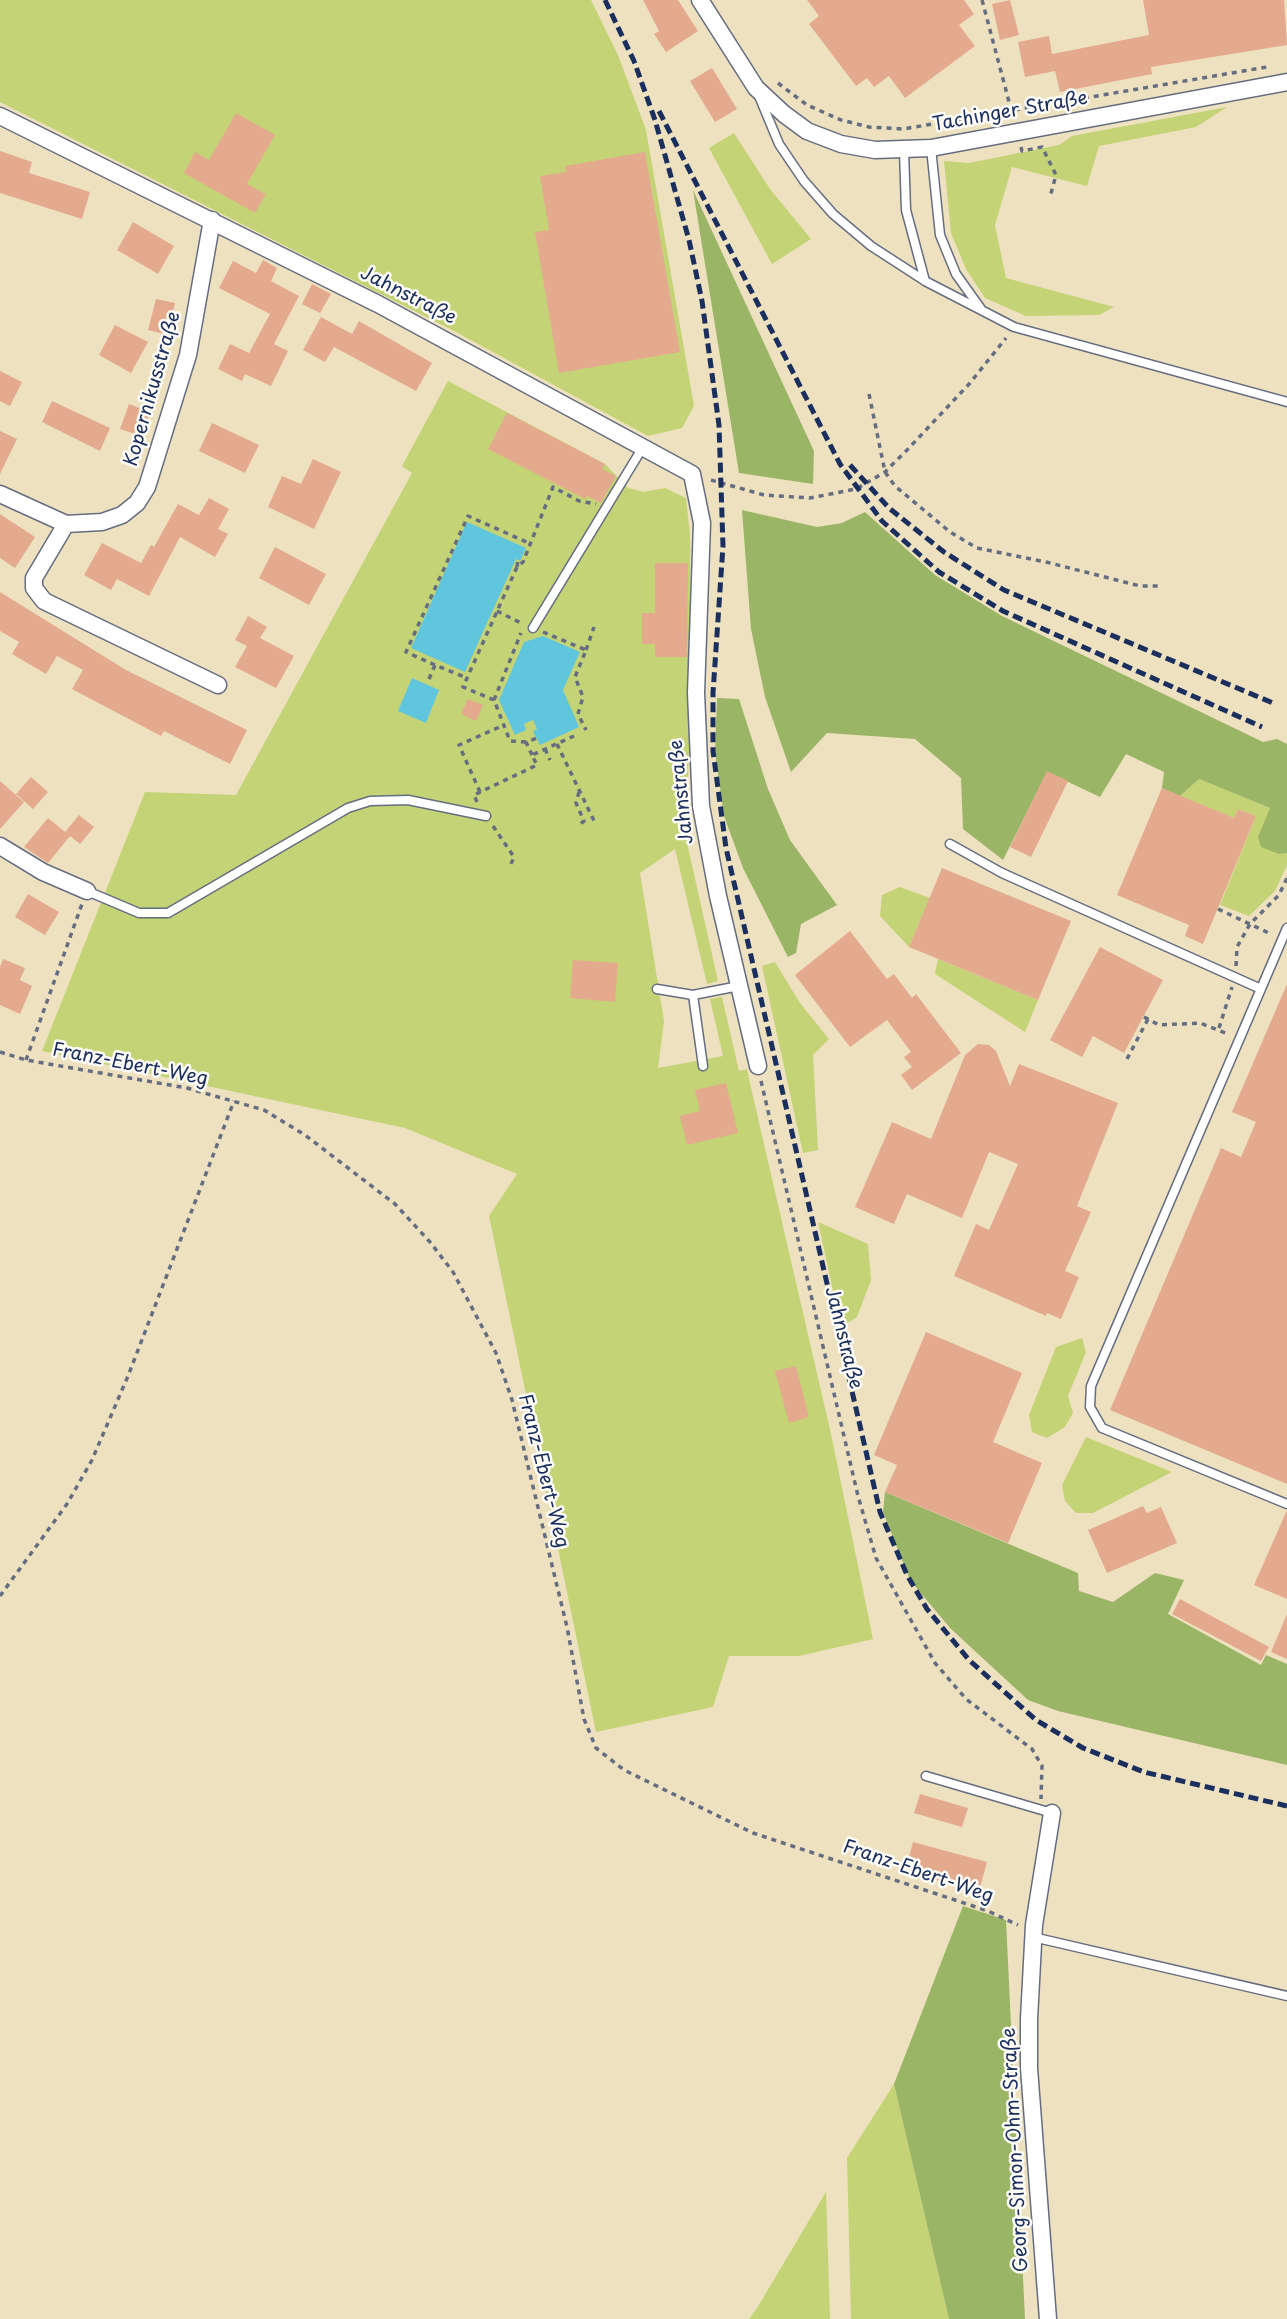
<!DOCTYPE html>
<html>
<head>
<meta charset="utf-8">
<style>
  body { margin:0 }
  canvas { display:block; background:#eee1c0 }
</style>
</head>
<body>
<canvas width="1287" height="2319"></canvas>
<script>
const context = document.querySelector('canvas').getContext('2d');
context.lineJoin = 'round';
function paint(path, color) { context.fillStyle = color; context.fill(path, 'evenodd'); }
const toPath = rows => new Path2D(rows.map(r => 'M' + r).join(''));
function stroke(path, color, width, dash) { context.strokeStyle = color; context.lineWidth = width; context.lineCap = dash ? 'butt' : 'round'; context.setLineDash(dash || []); context.stroke(path); }
function label(font, color, halo, rows, align = 'center') {
  context.font = font + ' "Playpen Sans",sans-serif'; context.lineWidth = 5; context.setLineDash([]); context.textBaseline = 'middle'; context.strokeStyle = halo; context.fillStyle = color; for (const [text, x, y, turn = 0] of rows) {
    context.save(); context.translate(x, y); context.rotate((+turn || 0) * Math.PI / 180); context.textAlign = isNaN(turn) ? turn : align; if (halo) context.strokeText(text, 0, 0); context.fillText(text, 0, 0); context.restore();
  }
}
paint(toPath([
  [0,0,591,0,618,55,646,130,694,406,682,428,648,436,454,331,0,102],
  [1227,107,1196,127,1099,146,1087,186,1012,167,995,225,1006,278,1114,307,1099,315,1026,316,985,298,966,269,951,233,944,161,969,163,1059,145,1072,136],
  [734,133,770,189,811,239,772,264,709,148],
  [448,381,605,464,628,488,644,492,665,488,686,498,690,535,691,711,686,818,689,839,684,843,687,843,718,981,707,984,675,849,640,873,664,1021,658,1068,723,1056,710,999,722,997,739,1071,747,1069,749,1079,831,1434,873,1639,799,1656,729,1656,713,1707,596,1732,489,1216,517,1174,405,1128,42,1051,145,792,236,795,412,473,402,466],
  [1199,779,1270,808,1279,854,1287,853,1287,865,1275,891,1249,916,1220,905,1256,816,1238,809,1234,818,1180,796],
  [900,887,930,898,909,947,880,916,882,895],
  [938,959,1038,1000,1025,1032,935,974],
  [775,962,800,1003,829,1039,813,1055,818,1150,803,1153,762,966],
  [818,1222,868,1244,871,1280,857,1317,841,1327],
  [1082,1338,1086,1352,1068,1396,1073,1413,1065,1427,1047,1438,1032,1432,1029,1415,1056,1347],
  [1086,1437,1172,1472,1093,1513,1076,1513,1065,1501,1062,1485],
  [894,2084,949,2319,851,2319,847,2158],
  [826,2192,830,2319,749,2319,757,2308]
]), '#c4d375');
paint(toPath([
  [693,190,814,451,813,484,739,473],
  [742,510,817,527,842,523,865,512,935,575,1002,616,1263,742,1277,739,1287,744,1287,853,1279,854,1261,847,1258,837,1270,808,1199,779,1180,796,1162,788,1164,772,1126,754,1100,797,1047,772,1003,860,963,829,961,778,915,739,827,733,791,772,765,697,751,629],
  [717,698,739,699,768,789,790,840,837,905,801,924,796,953,788,957,743,868,724,816,715,752],
  [885,1492,1078,1573,1079,1591,1113,1602,1155,1573,1184,1580,1168,1614,1261,1665,1266,1655,1287,1664,1287,1765,1058,1711,1028,1700,950,1628,910,1580,883,1512],
  [963,1906,1006,1920,1025,2319,949,2319,894,2084]
]), '#9bb566');
paint(toPath([
  [467,522,526,548,520,561,516,559,465,672,411,648],
  [543,636,580,652,563,690,579,727,540,745,533,731,537,729,533,720,524,724,526,730,515,735,499,700,524,642],
  [412,678,439,690,426,723,398,711]
]), '#60c6de');
paint(toPath([
  [643,0,678,0,698,31,666,52,654,34,659,31],
  [807,0,964,0,974,14,959,25,975,46,905,98,889,76,874,87,867,78,856,86,809,24,819,16],
  [1010,0,1019,35,1000,40,992,4],
  [1143,0,1284,0,1287,45,1151,67,1152,74,1060,92,1055,71,1025,77,1018,42,1049,36,1052,54,1149,35],
  [712,68,737,109,715,122,690,81],
  [236,113,275,135,247,184,266,194,255,213,184,173,195,152,209,160],
  [0,151,32,162,29,173,90,192,82,219,0,193],
  [645,152,680,352,559,373,535,232,549,230,540,176,566,172,565,166],
  [133,222,174,246,158,274,117,250],
  [263,260,277,268,271,281,299,296,274,344,288,351,271,386,245,374,242,381,218,369,230,344,249,353,270,314,219,288,233,261,256,273],
  [312,284,331,294,320,313,302,304],
  [156,299,175,303,168,335,148,330],
  [321,317,352,334,359,321,432,363,416,391,334,347,325,362,303,350],
  [115,325,148,342,131,373,99,355],
  [0,371,22,382,10,406,0,401],
  [52,401,110,428,100,451,42,422],
  [129,404,150,412,141,436,120,429],
  [507,413,605,464,602,469,616,476,601,503,587,496,585,499,488,449],
  [212,423,259,445,245,473,199,451],
  [0,431,17,439,0,474],
  [313,459,341,472,314,529,268,507,282,476,301,484],
  [209,498,229,509,218,529,228,534,215,557,180,537,149,596,117,579,111,590,84,575,102,543,141,563,151,545,154,547,178,504,199,515],
  [0,514,35,537,15,568,0,558],
  [275,547,326,574,309,605,259,578],
  [655,563,688,563,687,657,655,657,655,644,642,644,642,613,655,613],
  [0,592,126,670,247,730,230,764,164,731,161,736,72,689,83,670,57,656,46,674,12,654,19,642,0,631],
  [248,616,267,627,260,638,294,656,276,688,235,667,247,646,235,640],
  [468,699,483,705,476,721,461,714],
  [1047,771,1068,781,1031,857,1010,847],
  [31,777,48,792,33,809,16,794],
  [0,781,24,802,0,829],
  [1162,788,1234,818,1238,809,1256,816,1203,944,1185,936,1189,925,1117,895],
  [79,815,94,827,80,844,65,832],
  [48,818,70,836,48,863,24,847],
  [942,868,1071,921,1038,1000,909,947],
  [28,894,59,912,45,935,15,917],
  [850,931,887,979,894,974,912,998,916,994,961,1053,912,1090,901,1075,912,1067,904,1057,911,1052,887,1020,850,1047,795,975],
  [1100,947,1163,980,1124,1053,1093,1036,1082,1057,1050,1040],
  [3,959,25,968,20,980,32,986,20,1014,0,1005,0,967],
  [573,960,618,963,615,1002,570,998],
  [1287,984,1287,1484,1110,1410,1221,1148,1241,1157,1256,1122,1232,1112],
  [978,1044,989,1045,996,1051,1010,1086,1019,1064,1118,1103,1077,1206,1091,1212,1065,1271,1079,1277,1061,1319,1047,1313,1046,1316,954,1276,976,1224,989,1230,1018,1164,989,1152,962,1218,907,1194,894,1224,855,1207,892,1122,931,1139,965,1055],
  [726,1083,738,1133,687,1145,680,1116,700,1111,695,1090],
  [926,1332,1022,1373,993,1442,1042,1463,1008,1543,885,1492,897,1465,874,1455],
  [796,1366,809,1417,789,1423,775,1371],
  [1143,1506,1147,1513,1161,1507,1177,1543,1107,1573,1088,1530],
  [1287,1510,1287,1599,1254,1585],
  [1180,1599,1269,1647,1261,1661,1172,1614],
  [1287,1614,1287,1659,1271,1652],
  [920,1794,968,1808,962,1827,914,1813],
  [913,1842,987,1862,979,1891,905,1872]
]), '#e4aa8e');
const service = toPath([
  [759,96,779,144,804,181,833,214,871,246,925,281,1014,327,1287,402],
  [931,148,940,235,956,274,981,309],
  [904,151,906,210,925,281],
  [533,628,643,447],
  [950,844,1002,873,1261,989],
  [87,891,139,913,168,913,348,808,370,801,408,800,486,816],
  [1287,928,1091,1386,1090,1407,1102,1428,1287,1504],
  [657,989,693,995,739,986],
  [693,995,703,1066],
  [926,1776,1052,1813],
  [1033,1937,1287,1996]
]);
const minor = toPath([
  [700,0,756,88,784,114,807,131,841,144,875,150,931,148,1287,82],
  [0,116,378,304,692,474,702,523,696,693,701,806,718,896,758,1066],
  [0,494,66,524,102,522,122,515,137,503,147,487,188,355,212,220],
  [66,524,34,578,34,588,44,601,218,685],
  [0,846,43,872,87,891],
  [1048,2319,1029,2068,1029,2019,1034,1925,1052,1813]
]);
stroke(service, '#656d80', 11);
stroke(minor, '#656d80', 19);
stroke(toPath([
  [982,0,1012,113],
  [778,83,807,105,841,120,869,127,903,129,1267,67],
  [1021,147,1022,151,1042,147,1056,175,1050,197],
  [869,394,885,472,895,486,950,532,977,548,1046,562,1140,586,1159,586],
  [711,480,764,495,810,498,856,489,885,472,908,449,970,383,1006,338],
  [517,567,518,560],
  [497,611,523,624],
  [543,632,586,650,575,677,583,697,578,714,586,730],
  [586,650,594,627],
  [435,665,406,652,468,516,531,544],
  [429,679,435,665,467,678],
  [494,700,521,633],
  [526,742,510,741,494,700,463,687,517,567,523,562,553,487,579,501,596,504],
  [557,744,595,823],
  [545,749,550,760],
  [532,755,526,742,537,738],
  [480,792,459,745,504,725],
  [579,792,576,803,584,821,580,824],
  [477,802,474,795,537,765,532,755,574,736],
  [493,826,514,857,510,866],
  [1218,909,1271,934],
  [1236,966,1237,947,1250,924,1279,895,1287,878],
  [1144,1017,1159,1025,1200,1023,1228,1034],
  [1219,1028,1232,987],
  [0,1052,26,1060,187,1088,264,1110,305,1135,395,1204,430,1242,453,1272,496,1353,512,1400,567,1627,584,1719,596,1748,624,1770,753,1833,988,1911,1018,1925],
  [1127,1059,1148,1019],
  [26,1060,82,904],
  [761,1081,858,1496,876,1558,935,1663,966,1699,1032,1749,1042,1766,1041,1799],
  [0,1596,67,1504,92,1460,128,1376,234,1101],
  [1018,2175,1021,2205]
]), '#656d80', 3.5, [5, 5]);
stroke(service, '#fff', 8);
stroke(minor, '#fff', 16);
stroke(toPath([
  [605,0,634,61,655,120,689,240,702,301,719,425,723,546,713,693,713,751,726,848,880,1512,907,1575,927,1609,969,1660,1036,1720,1083,1748,1144,1772,1287,1806],
  [659,111,840,464,882,521,939,572,1003,611,1262,727],
  [850,465,889,508,944,552,1004,590,1273,703]
]), '#1b2f5e', 5, [10, 5]);
label('19px', '#1b2f5e', '#fdfcf7', [
  ["Tachinger Straße",1010,112,-10],
  ["Jahnstraße",408,296,27],
  ["Kopernikusstraße",153,389,-74],
  ["Jahnstraße",682,792,-96],
  ["Franz-Ebert-Weg",130,1065,11],
  ["Jahnstraße",843,1338,76],
  ["Franz-Ebert-Weg",543,1471,76],
  ["Franz-Ebert-Weg",918,1872,19],
  ["Georg-Simon-Ohm-Straße",1016,2150,-93]
]);
</script>
</body>
</html>
